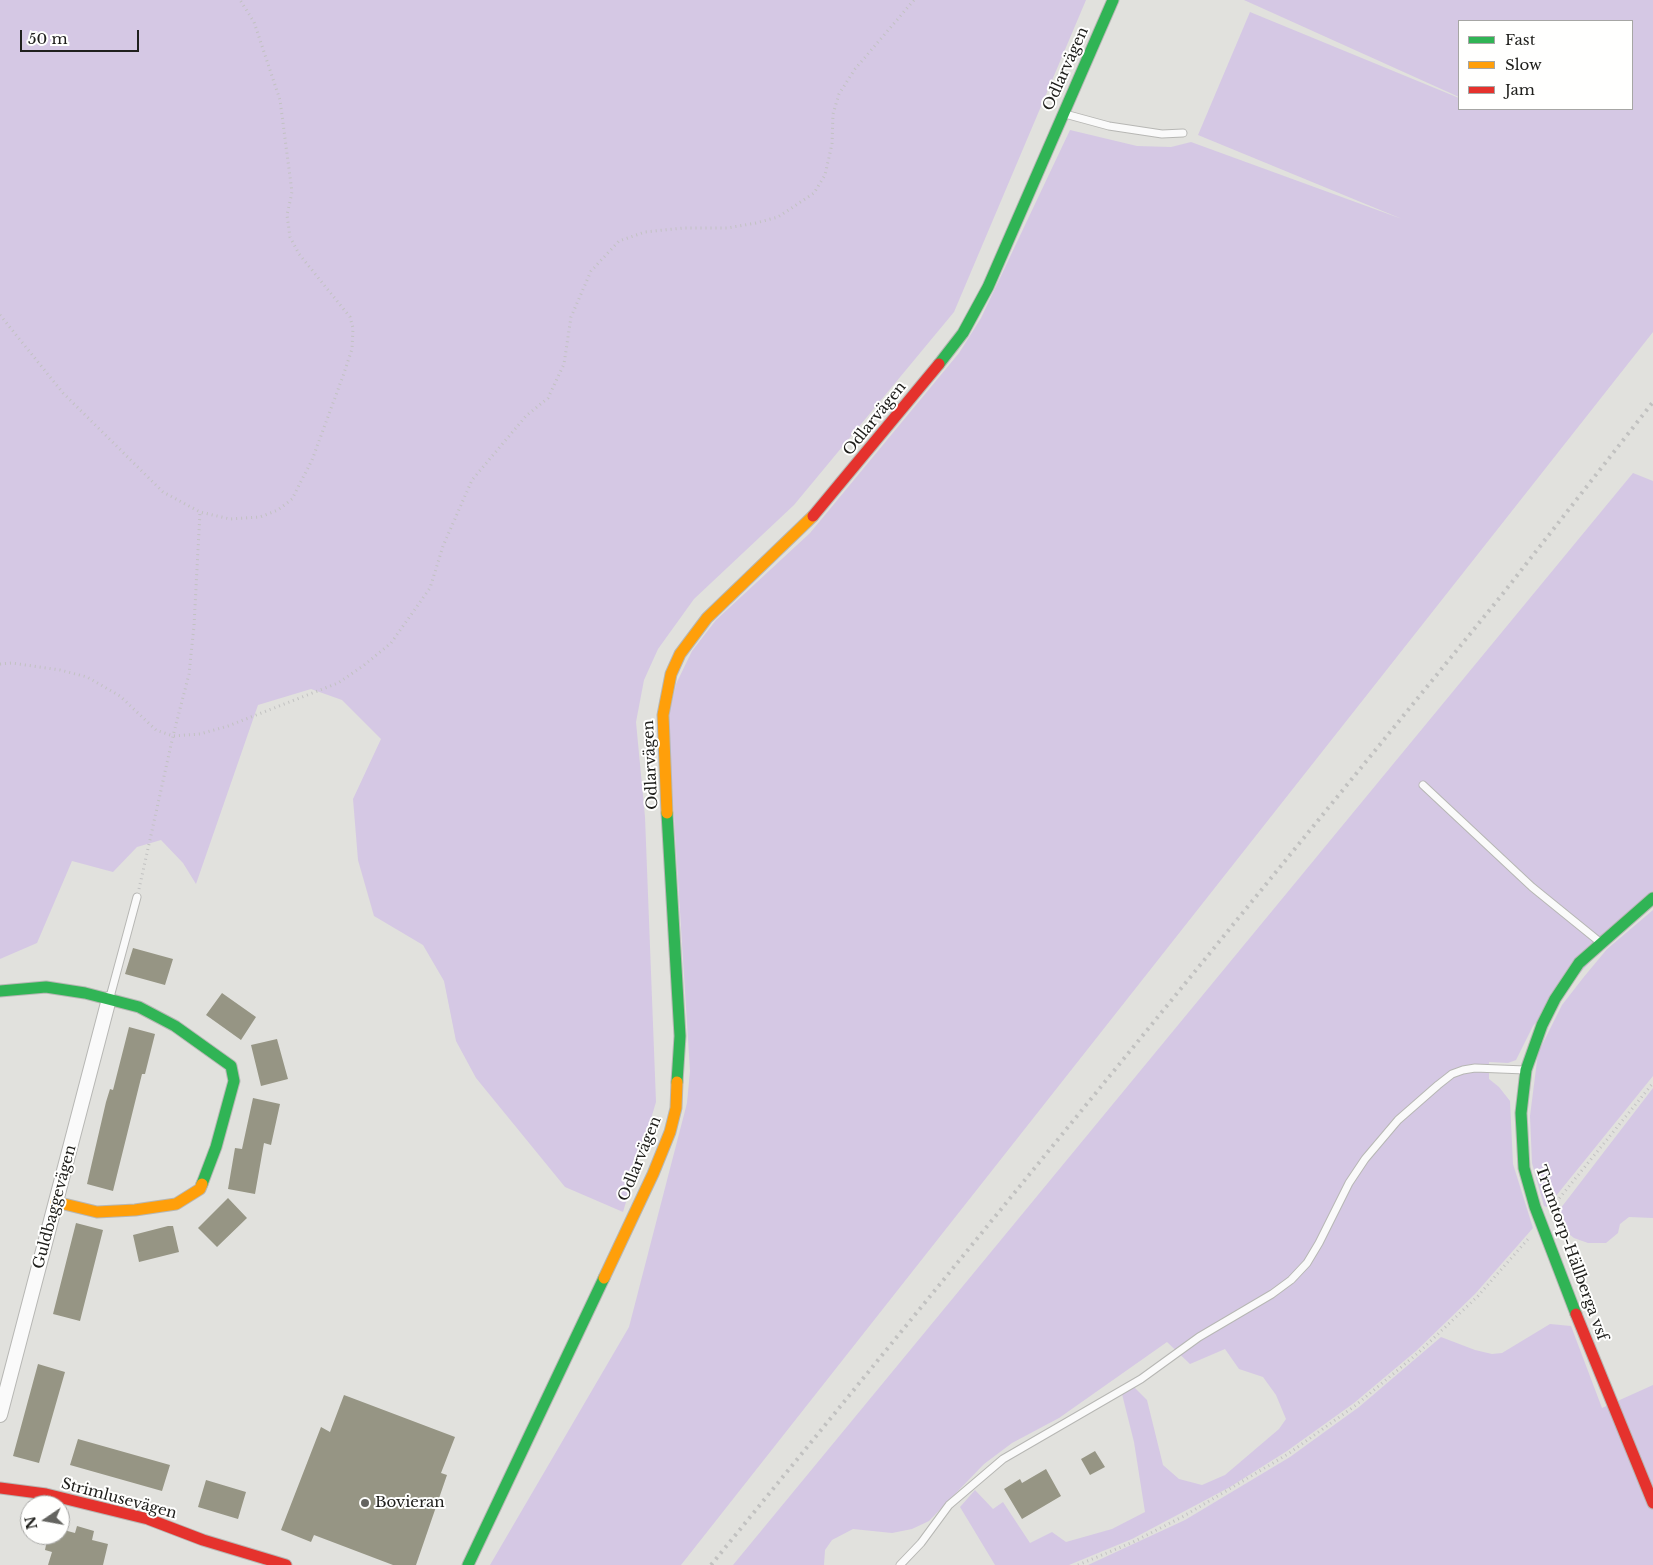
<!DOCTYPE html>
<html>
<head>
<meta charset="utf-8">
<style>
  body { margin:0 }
  #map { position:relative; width:1653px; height:1565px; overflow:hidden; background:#e1e1dd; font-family:"Libre Baskerville",serif }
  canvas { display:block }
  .legend { position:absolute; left:1458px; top:20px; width:175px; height:90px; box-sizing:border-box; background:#fffffe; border:1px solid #a6a6a4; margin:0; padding:6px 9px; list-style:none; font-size:15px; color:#20201d }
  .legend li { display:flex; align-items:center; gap:10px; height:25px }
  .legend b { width:25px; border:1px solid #a6a6a4 }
  .north { position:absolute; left:20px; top:1495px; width:50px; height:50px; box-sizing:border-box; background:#fffffe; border:1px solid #a6a6a4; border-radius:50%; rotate:258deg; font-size:14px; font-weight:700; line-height:20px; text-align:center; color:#20201d }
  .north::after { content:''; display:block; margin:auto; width:18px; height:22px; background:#646460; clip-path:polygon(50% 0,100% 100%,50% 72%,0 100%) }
  .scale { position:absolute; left:20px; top:30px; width:119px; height:22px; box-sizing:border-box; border:2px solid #20201d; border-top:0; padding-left:6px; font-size:15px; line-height:18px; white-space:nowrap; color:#20201d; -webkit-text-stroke:4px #fffffe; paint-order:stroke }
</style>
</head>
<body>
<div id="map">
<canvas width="1653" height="1565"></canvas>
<ul class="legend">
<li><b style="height:6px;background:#30b455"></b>Fast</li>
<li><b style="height:6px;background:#ff9f0a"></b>Slow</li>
<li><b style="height:6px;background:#e5322d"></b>Jam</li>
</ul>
<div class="north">N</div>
<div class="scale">50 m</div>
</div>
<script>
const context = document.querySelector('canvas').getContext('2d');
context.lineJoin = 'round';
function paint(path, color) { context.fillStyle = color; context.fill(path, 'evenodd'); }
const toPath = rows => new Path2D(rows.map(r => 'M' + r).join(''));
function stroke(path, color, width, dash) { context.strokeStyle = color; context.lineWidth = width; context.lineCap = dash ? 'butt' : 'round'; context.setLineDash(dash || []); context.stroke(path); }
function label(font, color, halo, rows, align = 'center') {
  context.font = font + ' "Libre Baskerville",serif'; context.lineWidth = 4; context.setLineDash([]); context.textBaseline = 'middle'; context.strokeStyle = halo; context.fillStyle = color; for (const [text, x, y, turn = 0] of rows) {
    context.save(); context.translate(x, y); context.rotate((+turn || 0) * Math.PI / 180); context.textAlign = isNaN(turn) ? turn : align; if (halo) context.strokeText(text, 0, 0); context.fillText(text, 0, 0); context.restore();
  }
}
paint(toPath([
  [0,0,1086,0,954,312,794,505,694,599,658,649,644,680,636,722,645,817,656,1102,623,1212,565,1187,476,1078,456,1041,444,981,423,945,374,916,358,860,353,799,381,739,342,700,311,689,258,705,196,884,183,863,161,840,137,847,113,872,72,861,37,943,0,959],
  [1244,0,1653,0,1653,332,681,1565,490,1565,629,1327,687,1103,690,1071,668,720,676,684,692,651,716,620,810,533,959,353,981,318,1070,130,1137,146,1171,147,1191,142,1402,219,1198,135,1250,12,1459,98,1459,109,1632,109,1632,21,1459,21,1459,97],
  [1633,473,1653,481,1653,891,1533,1026,1516,1060,1508,1063,1489,1062,1489,1079,1499,1087,1510,1101,1513,1164,1533,1228,1475,1294,1416,1351,1354,1403,1287,1451,1230,1487,1132,1539,1069,1565,995,1565,960,1507,975,1490,993,1509,1003,1502,1030,1543,1052,1532,1066,1542,1112,1529,1145,1512,1134,1442,1122,1394,1134,1387,1147,1400,1163,1465,1179,1479,1202,1485,1225,1475,1279,1429,1286,1419,1276,1395,1263,1377,1239,1369,1225,1349,1190,1364,1167,1342,1059,1418,1012,1443,984,1464,929,1521,912,1529,892,1533,853,1529,832,1540,825,1550,824,1565,733,1565],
  [1653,910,1653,1076,1547,1207,1544,1206,1532,1163,1530,1116,1538,1053,1562,1005,1583,978,1607,949],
  [1653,1088,1653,1218,1629,1217,1620,1224,1618,1233,1606,1243,1588,1243,1574,1238,1560,1227,1557,1213],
  [1550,1324,1571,1326,1602,1408,1653,1385,1653,1565,1088,1565,1185,1520,1290,1457,1359,1407,1441,1337,1475,1350,1492,1354,1502,1353]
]), '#d5c8e4');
paint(toPath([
  [133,948,173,959,165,985,125,974],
  [222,993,256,1017,241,1040,206,1015],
  [129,1027,155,1034,145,1074,142,1074,113,1191,87,1184,106,1102,110,1089,113,1090],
  [277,1039,288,1079,261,1086,251,1045],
  [253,1098,280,1104,271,1145,264,1143,255,1194,228,1189,235,1148,242,1149],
  [228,1198,247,1218,217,1247,198,1228],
  [76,1223,103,1230,80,1321,53,1314],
  [168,1226,173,1226,179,1252,139,1262,133,1235],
  [38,1364,65,1372,39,1463,13,1456],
  [344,1395,455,1437,441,1473,447,1475,416,1565,393,1565,314,1535,311,1542,281,1530,321,1427,330,1432],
  [78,1439,170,1465,162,1491,70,1465],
  [1095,1451,1105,1467,1090,1475,1081,1459],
  [1046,1469,1061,1496,1022,1519,1004,1489,1020,1479,1022,1483],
  [206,1480,246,1492,238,1519,198,1507],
  [77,1526,94,1531,92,1540,108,1544,103,1565,48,1565,52,1552,45,1550,48,1535,60,1535,60,1529,75,1533]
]), '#969584');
const lane = toPath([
  [1065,114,1109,126,1162,134,1183,133],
  [1423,785,1532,887,1601,943],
  [110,997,137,897],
  [900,1565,921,1543,949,1505,1003,1459,1141,1379,1199,1337,1272,1294,1291,1280,1307,1263,1319,1243,1349,1183,1365,1159,1398,1120,1438,1085,1452,1074,1463,1070,1475,1068,1525,1070]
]);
const street = toPath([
  [0,1415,109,999]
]);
const fast = toPath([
  [939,364,963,333,988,287,1113,0],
  [667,813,680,1036,677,1082],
  [0,991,46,987,85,993,139,1007,175,1026,231,1066,234,1081,216,1147,202,1184],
  [1576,1314,1535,1207,1524,1168,1521,1113,1526,1070,1542,1025,1555,999,1579,963,1653,898],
  [468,1565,604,1278]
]);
const slow = toPath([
  [667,813,663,715,671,674,680,654,707,618,813,516],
  [56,1202,97,1212,135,1210,176,1204,200,1189,202,1184],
  [604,1278,653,1174,670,1132,676,1108,677,1082]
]);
const jam = toPath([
  [813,516,939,364],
  [1576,1314,1653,1503],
  [0,1488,46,1494,148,1519,203,1540,286,1565]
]);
stroke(lane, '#b7b7b4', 9);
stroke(street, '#b7b7b4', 16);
stroke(fast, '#b7b7b4', 13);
stroke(slow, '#b7b7b4', 13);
stroke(jam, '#b7b7b4', 13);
stroke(toPath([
  [0,315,63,393,163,492,200,512,230,519,260,517,278,510,292,499,312,460,343,376,352,349,353,328,350,317,299,254,290,237,287,215,292,192,280,100,254,22,240,0],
  [0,664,12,663,60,670,87,677,120,696,156,730,173,736,200,734,228,726,338,683,363,666,391,643,430,588,443,546,472,480,526,416,548,398,564,364,571,317,591,271,619,241,645,232,683,228,727,228,756,223,778,217,814,193,825,175,832,144,833,114,839,94,855,69,914,0],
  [139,889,173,736,189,674,194,626,200,512],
  [1553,1206,1653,1083],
  [1078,1565,1133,1542,1184,1516,1288,1454,1356,1405,1418,1353,1478,1296,1528,1239]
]), '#c2c2c2', 3, [1, 4]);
stroke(lane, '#fafafa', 7);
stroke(street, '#fafafa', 14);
stroke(fast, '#30b455', 11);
stroke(slow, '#ff9f0a', 11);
stroke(jam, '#e5322d', 11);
stroke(toPath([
  [711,1565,1501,596,1653,402]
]), '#c1c1c0', 4, [2.5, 5]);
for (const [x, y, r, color] of [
  [365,1503,5,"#646460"]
]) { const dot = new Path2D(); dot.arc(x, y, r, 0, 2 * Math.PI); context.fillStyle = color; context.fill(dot); stroke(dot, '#fffffe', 2); }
label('15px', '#20201d', '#fffffe', [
  ["Odlarvägen",1066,69,-66],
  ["Odlarvägen",875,419,-51],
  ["Odlarvägen",651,765,-93],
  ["Odlarvägen",640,1159,-68],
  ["Guldbaggevägen",55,1207,-75],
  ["Trumtorp-Hällberga vsf",1571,1253,70],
  ["Strimlusevägen",119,1499,15]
]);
label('15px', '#20201d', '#fffffe', [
  ["Bovieran",375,1503]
], 'left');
</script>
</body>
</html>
